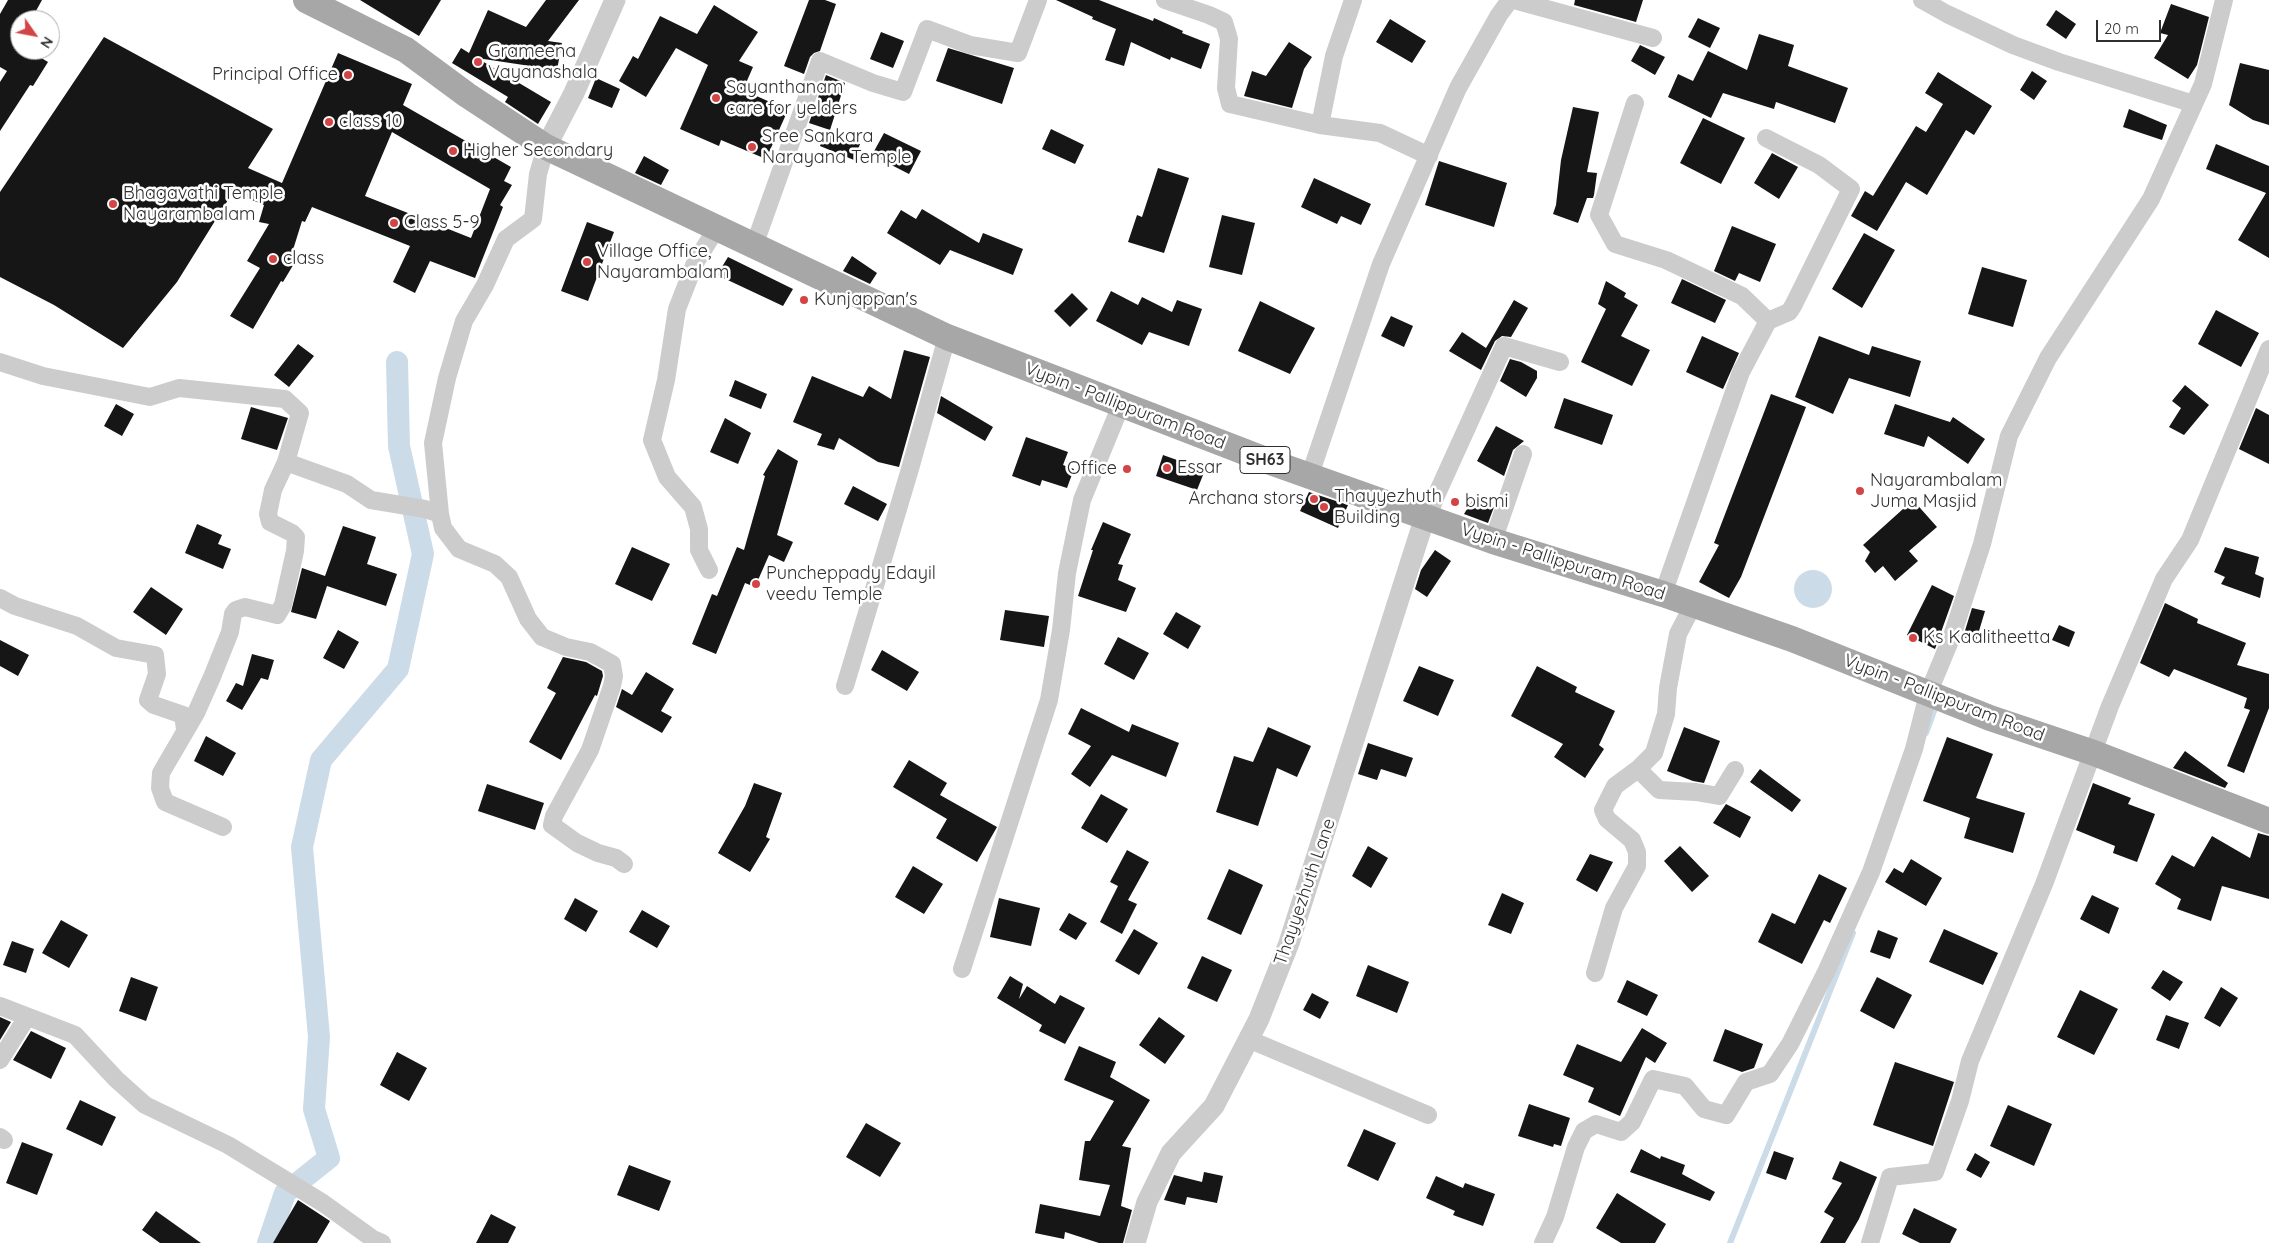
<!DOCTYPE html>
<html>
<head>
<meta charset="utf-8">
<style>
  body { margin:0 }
  #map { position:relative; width:2269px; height:1243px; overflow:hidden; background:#fff; font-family:Quicksand,sans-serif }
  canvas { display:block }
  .north { position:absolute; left:10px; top:10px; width:50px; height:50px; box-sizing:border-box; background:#fff; border:1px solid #acacac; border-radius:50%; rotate:123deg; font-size:14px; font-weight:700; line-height:20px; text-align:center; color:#2f2f2f }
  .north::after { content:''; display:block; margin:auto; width:18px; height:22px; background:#d24445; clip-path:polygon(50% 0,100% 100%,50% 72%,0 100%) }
  .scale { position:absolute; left:2096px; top:20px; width:65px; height:22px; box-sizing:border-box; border:2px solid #2f2f2f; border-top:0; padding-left:6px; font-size:15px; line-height:18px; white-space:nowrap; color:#2f2f2f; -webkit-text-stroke:4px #fff; paint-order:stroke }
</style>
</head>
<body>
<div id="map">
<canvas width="2269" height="1243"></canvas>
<div class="north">N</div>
<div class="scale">20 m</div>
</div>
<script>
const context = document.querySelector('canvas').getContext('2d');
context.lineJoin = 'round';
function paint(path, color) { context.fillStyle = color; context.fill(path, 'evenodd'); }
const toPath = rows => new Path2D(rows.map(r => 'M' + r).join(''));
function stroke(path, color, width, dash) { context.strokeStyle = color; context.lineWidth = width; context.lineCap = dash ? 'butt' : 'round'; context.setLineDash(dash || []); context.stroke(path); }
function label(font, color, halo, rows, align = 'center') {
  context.font = font + ' Quicksand,sans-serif'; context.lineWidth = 5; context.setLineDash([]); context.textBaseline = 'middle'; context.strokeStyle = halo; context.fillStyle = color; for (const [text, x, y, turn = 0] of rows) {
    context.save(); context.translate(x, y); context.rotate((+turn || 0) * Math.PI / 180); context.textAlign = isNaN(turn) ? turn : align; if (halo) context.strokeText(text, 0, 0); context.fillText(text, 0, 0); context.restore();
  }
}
paint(toPath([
  '1794 589a19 19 0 1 1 38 0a19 19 0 1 1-38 0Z'
]), '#ccdbe8');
stroke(toPath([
  [1926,733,1937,703],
  [1730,1243,1853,933]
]), '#ccdbe8', 6);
stroke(toPath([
  [268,1243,285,1193,329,1158,314,1109,319,1037,302,847,321,760,398,669,423,554,399,446,397,362]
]), '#ccdbe8', 22);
paint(toPath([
  [8,0,42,0,31,20,20,20,20,50,28,50,48,62,33,86,30,85,0,131,0,82,7,71,0,67,0,14],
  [360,0,441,0,419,36],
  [546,0,579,0,548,41,562,43,557,70,477,58,551,102,538,124,505,102,508,97,452,63,461,48,469,53,488,10,526,27],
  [809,0,825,0,836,4,820,51,814,53,810,57,804,74,784,66],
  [1056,0,1099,0,1153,21,1154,18,1183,31,1182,33,1210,44,1201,69,1171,57,1170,60,1131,42,1124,66,1105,60,1116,29,1092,19,1093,17],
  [1575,0,1643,0,1636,22,1574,5],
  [2171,4,2209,17,2197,65,2188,79,2154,58,2168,35,2160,33],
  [714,5,758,32,739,61,753,67,743,90,788,110,766,159,721,140,719,146,680,129,708,65,676,48,646,97,619,81,633,56,638,59,660,16,697,34],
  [2056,10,2076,24,2066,39,2046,25],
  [1698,18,1720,28,1710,48,1688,37],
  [1390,19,1426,41,1412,63,1376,42],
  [881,32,904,41,893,68,870,59],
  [1759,34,1794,45,1788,66,1848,88,1835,123,1776,102,1774,109,1723,93,1711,118,1668,97,1678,74,1693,81,1708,51,1747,70],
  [104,37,273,129,248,168,282,183,338,53,412,84,403,105,511,167,504,181,512,185,500,205,503,207,475,278,430,261,415,293,393,282,410,246,312,207,305,222,302,221,292,253,298,257,283,282,281,281,253,329,230,316,260,268,247,261,269,224,259,222,264,205,233,192,177,282,123,348,54,305,0,277,0,192],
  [392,132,490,189,471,238,365,196],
  [1289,42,1312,57,1304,69,1292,108,1244,96,1252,71,1266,76],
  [1640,45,1665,57,1655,75,1631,61],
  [948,48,1014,68,1002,104,936,81],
  [2240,63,2269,70,2269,125,2253,120,2229,105],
  [2032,71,2047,81,2034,100,2020,90],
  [1938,72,1992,106,1974,135,1966,130,1927,195,1906,182,1877,231,1851,216,1865,191,1873,196,1916,126,1926,132,1943,104,1925,93],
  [826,75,845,83,830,130,809,123],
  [596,78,620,89,612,108,588,98],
  [1573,107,1599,112,1587,172,1597,173,1594,195,1593,198,1587,198,1578,223,1553,214,1556,205,1561,160],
  [2129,109,2167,125,2162,140,2123,127],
  [1703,118,1745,138,1721,184,1680,163],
  [1051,129,1084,145,1075,164,1042,149],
  [825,131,860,144,854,160,820,146],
  [884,133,921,151,909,174,872,155],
  [2216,144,2269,166,2269,258,2238,240,2266,193,2206,169],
  [1772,153,1798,167,1779,199,1754,183],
  [644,156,669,170,661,185,635,173],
  [1439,161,1507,183,1494,227,1425,205],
  [1158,168,1189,178,1164,253,1128,242,1137,215,1142,217],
  [1314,178,1371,204,1361,225,1341,216,1337,224,1301,207],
  [922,209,979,243,983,233,1023,249,1013,275,950,250,940,265,887,233,901,210,916,219],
  [1222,215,1255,223,1242,275,1209,267],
  [587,222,614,232,588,301,561,291],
  [1732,226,1776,244,1760,282,1739,273,1735,281,1714,271],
  [1864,233,1895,250,1862,308,1832,289],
  [852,256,877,273,870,284,843,271],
  [728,257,793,289,783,306,717,275],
  [1982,267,2027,280,2013,327,1968,314],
  [1682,279,1726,300,1715,323,1671,303],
  [1606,281,1626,293,1624,297,1638,305,1621,336,1650,350,1632,386,1581,362,1606,309,1598,304],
  [1111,291,1138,305,1142,297,1172,312,1177,300,1202,309,1189,346,1149,332,1142,345,1096,321],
  [1072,293,1088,309,1070,327,1054,311],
  [1514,300,1528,308,1511,337,1502,336,1495,341,1481,370,1449,351,1462,332,1486,348],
  [1260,301,1315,328,1290,374,1238,351],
  [2216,310,2259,333,2241,367,2198,344],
  [1391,316,1413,326,1404,347,1381,336],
  [1702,336,1739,353,1723,389,1686,372],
  [1819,336,1869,355,1872,346,1921,361,1910,397,1849,378,1833,414,1795,397],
  [298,344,314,356,289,387,274,375],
  [904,350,930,357,899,467,878,462,839,438,834,450,817,445,822,434,793,422,812,376,863,397,869,386,891,399],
  [1510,359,1521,362,1537,371,1537,378,1526,397,1500,381],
  [735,380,767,394,761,409,729,396],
  [2185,385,2209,405,2184,435,2169,427,2181,408,2172,401],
  [1771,394,1806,407,1741,577,1729,598,1699,582,1719,545,1714,543],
  [941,396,993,427,985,441,937,413],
  [1564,398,1613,415,1602,445,1554,428],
  [116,404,134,414,122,436,104,426],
  [1895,404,1950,422,1953,417,1985,439,1968,464,1928,436,1924,447,1884,434],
  [251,407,288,418,277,450,241,439],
  [2256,408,2269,415,2269,464,2239,449],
  [725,418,751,433,738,464,710,452],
  [1496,426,1524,441,1513,450,1504,476,1477,461],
  [1026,437,1068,452,1063,465,1074,469,1067,488,1042,480,1040,486,1012,476],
  [778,449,798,461,777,535,793,542,784,562,769,555,755,587,745,583,716,654,692,644,712,594,717,596,737,547,744,550,765,476,763,475],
  [1163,455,1205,470,1197,490,1156,476],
  [853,486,887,504,878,521,844,504],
  [1309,492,1348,505,1338,528,1300,511],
  [1475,496,1494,507,1488,523,1464,514],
  [1913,500,1937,527,1909,551,1918,561,1895,581,1883,566,1875,573,1865,561,1870,552,1863,545],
  [1103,522,1131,534,1118,564,1123,565,1118,580,1136,588,1126,612,1078,596,1093,550,1091,550],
  [197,524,222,535,218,544,231,549,223,569,185,553],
  [343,526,376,537,367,564,397,574,386,606,327,586,316,619,291,612,302,568,325,576],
  [632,547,670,564,652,601,615,584],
  [2225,547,2259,557,2255,574,2264,578,2260,598,2221,584,2225,577,2214,572],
  [1435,550,1451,561,1427,597,1415,589,1421,570],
  [1932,585,1954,596,1935,649,1907,635],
  [151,587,183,609,166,635,133,612],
  [2165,603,2198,619,2197,623,2246,643,2237,665,2269,674,2269,708,2244,773,2227,766,2250,710,2244,708,2247,698,2174,669,2169,677,2140,663],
  [1972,608,1985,611,1976,641,1963,637],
  [1005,610,1049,616,1044,647,1000,640],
  [1176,612,1201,626,1188,649,1163,634],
  [2059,625,2075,632,2069,647,2052,640],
  [338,630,359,642,344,669,323,658],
  [1118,637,1149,653,1134,680,1104,664],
  [0,640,29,655,18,676,0,666],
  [882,650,919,672,907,691,871,670],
  [252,654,274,660,268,680,261,678,242,710,226,701,236,683,243,686],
  [563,657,586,662,602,671,603,676,597,696,595,695,561,760,529,742,556,693,547,688],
  [1419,666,1454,680,1438,716,1403,701],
  [1537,666,1577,687,1575,692,1615,711,1599,745,1604,749,1585,778,1554,757,1563,744,1511,716],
  [646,672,674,689,661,711,672,717,662,733,616,707,622,689,632,695],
  [1081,708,1129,732,1132,724,1179,743,1166,777,1112,755,1090,787,1071,774,1091,746,1068,734],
  [1268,727,1311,746,1297,777,1277,768,1258,826,1216,812,1234,756,1253,762],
  [1684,727,1720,741,1704,783,1693,781,1667,771],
  [206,736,236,753,223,776,194,761],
  [1947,737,1993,754,1976,798,2025,813,2013,853,1964,838,1970,818,1923,801],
  [1368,743,1413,758,1406,777,1381,769,1377,780,1358,774],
  [2185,751,2228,783,2225,788,2173,768],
  [909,760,947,783,940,795,997,827,977,862,936,838,947,819,893,787],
  [1760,769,1801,800,1792,812,1750,782],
  [754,783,782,793,766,837,770,839,750,872,718,853,745,806],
  [2093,783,2131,798,2128,804,2155,814,2137,862,2113,853,2115,846,2076,830],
  [487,784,544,803,535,830,478,811],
  [1101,794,1128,809,1107,843,1081,828],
  [1726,804,1751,817,1740,838,1713,823],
  [2258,833,2269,836,2269,899,2222,886,2211,921,2177,909,2181,899,2155,884,2172,855,2194,867,2212,836,2250,858],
  [1368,846,1388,858,1371,888,1352,876],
  [1680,846,1709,876,1692,892,1664,861],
  [1127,850,1149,862,1128,900,1137,904,1122,934,1100,922,1118,886,1110,882],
  [1590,854,1613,862,1597,892,1576,880],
  [1911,859,1942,878,1926,906,1885,882,1894,868,1903,873],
  [913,866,943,884,924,914,895,897],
  [1229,869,1263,885,1241,935,1207,919],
  [1819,874,1847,888,1830,923,1824,920,1802,964,1758,942,1772,913,1795,924],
  [1502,893,1524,903,1511,934,1488,925],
  [2092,895,2119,908,2109,934,2080,919],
  [575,898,598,911,586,932,564,919],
  [999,898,1040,908,1031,946,990,937],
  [642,910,670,926,657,948,629,932],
  [1069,913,1087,923,1076,940,1059,930],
  [61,920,88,935,69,968,42,953],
  [1134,929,1158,943,1139,975,1115,961],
  [1944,929,1998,953,1983,985,1929,962],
  [1878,930,1898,938,1890,959,1870,952],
  [12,941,34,949,26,973,3,965],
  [1202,956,1232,970,1217,1002,1187,988],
  [1368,965,1409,982,1397,1013,1356,996],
  [2163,970,2183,982,2170,1001,2151,988],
  [1010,976,1023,984,1019,999,1027,986,1055,1004,1060,995,1085,1008,1065,1044,1039,1031,1042,1025,997,998],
  [131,977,158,987,146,1021,119,1011],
  [1877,977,1912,995,1894,1029,1860,1011],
  [1627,980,1658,995,1647,1016,1617,1002],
  [2221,987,2238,998,2220,1027,2204,1018],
  [2080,990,2118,1009,2094,1055,2057,1037],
  [1312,993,1329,1002,1320,1019,1303,1010],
  [2166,1015,2189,1023,2179,1049,2156,1040],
  [0,1017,11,1022,0,1040],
  [1159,1017,1185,1036,1165,1064,1139,1045],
  [1642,1028,1667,1043,1655,1063,1646,1057,1620,1116,1588,1102,1594,1088,1563,1075,1577,1044,1621,1062],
  [1725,1029,1763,1044,1754,1068,1742,1072,1713,1061],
  [31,1031,66,1048,51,1079,13,1060],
  [1079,1046,1116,1062,1110,1077,1150,1100,1122,1146,1131,1148,1121,1206,1132,1210,1123,1243,1099,1243,1065,1232,1064,1239,1035,1233,1040,1204,1100,1216,1110,1185,1079,1180,1085,1141,1090,1141,1114,1101,1064,1080],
  [397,1052,427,1068,409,1101,380,1085],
  [1895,1062,1954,1082,1933,1146,1873,1125],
  [80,1100,116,1117,102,1146,66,1129],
  [1529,1104,1570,1118,1561,1146,1554,1144,1553,1147,1518,1136],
  [2008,1105,2052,1124,2034,1166,1990,1146],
  [866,1123,901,1143,880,1177,846,1157],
  [1364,1129,1396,1143,1378,1181,1347,1166],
  [22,1142,53,1154,37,1195,6,1183],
  [1641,1149,1660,1159,1661,1156,1685,1165,1682,1174,1715,1192,1710,1201,1630,1172],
  [1774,1151,1794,1158,1786,1180,1766,1173],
  [1975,1153,1990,1162,1981,1178,1966,1170],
  [1840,1161,1877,1177,1859,1219,1845,1243,1820,1243,1834,1218,1824,1212,1842,1183,1832,1179],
  [629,1165,671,1181,659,1211,617,1195],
  [1204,1172,1223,1176,1217,1203,1187,1197,1185,1205,1164,1200,1174,1175,1202,1182],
  [1436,1176,1463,1188,1465,1183,1495,1194,1483,1226,1453,1215,1455,1211,1426,1198],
  [1617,1193,1666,1224,1655,1243,1621,1243,1596,1228],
  [298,1200,330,1221,317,1243,273,1243],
  [1914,1208,1957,1229,1950,1243,1920,1243,1902,1234],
  [156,1211,201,1243,160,1243,142,1230],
  [491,1214,516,1227,508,1243,476,1243]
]), '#161616');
stroke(toPath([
  [1165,0,1209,15,1224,22,1229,39,1226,88,1230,104,1320,125,1380,133,1429,156],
  [1514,0,1653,38],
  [1922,0,1947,14,2013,45,2059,62,2194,104],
  [1635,103,1599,215,1615,244,1666,260,1742,296,1768,321],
  [1320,125,1334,56,1353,0],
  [546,147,538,174,533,219,506,239,485,285,464,321,447,378,433,443,440,514,443,528,459,549,495,564,509,577,528,619,542,637,566,647,590,652,612,664,614,676,612,686,590,750,554,816,552,825,577,843,598,853,616,858,624,864],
  [754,246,820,61,873,83,903,92,927,29,970,45,1018,53,1038,0],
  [0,362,43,376,150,397,179,388,285,399,300,413,286,462,347,484,371,500,425,509,440,514],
  [1310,475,1381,264,1458,88,1499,15,1510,0],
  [1428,518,1435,498,1504,346,1560,362],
  [1493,541,1523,454],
  [709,570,699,550,699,529,693,507,667,477,652,440,666,380,677,309,695,263,716,229],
  [1663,594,1741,372,1768,321,1789,312,1793,306,1851,189,1819,165,1766,138],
  [0,598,15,606,77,626,116,648,155,655,157,674,148,700,154,705,183,715,185,729],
  [1693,605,1678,634,1668,688,1666,714,1654,753,1638,769,1659,790,1696,792,1719,796,1735,770],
  [845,686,910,469,947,337],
  [223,827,165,802,160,788,161,773,196,713,212,677,230,632,233,614,236,610,245,607,277,615,283,605,295,551,296,537,292,533,270,522,268,514,273,490,286,462],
  [962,969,1049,700,1061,630,1067,573,1082,500,1121,405],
  [1595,973,1614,908,1637,866,1637,852,1632,840,1607,819,1603,810,1615,786,1638,769],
  [0,1006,75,1035,116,1079,145,1105,228,1145,323,1203,373,1239,382,1243],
  [1248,1039,1428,1115],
  [0,1060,27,1017],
  [0,1137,4,1140],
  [1543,1243,1555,1217,1576,1147,1584,1131,1596,1124,1621,1132,1632,1122,1653,1079,1685,1086,1704,1109,1726,1115,1746,1082,1770,1074,1790,1044,1827,970,1871,872,1914,749,1928,694,1952,636,1982,544,2009,436,2048,358,2151,199,2203,84,2224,0],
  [1870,1243,1890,1177,1935,1172,1960,1101,1970,1061,2044,884,2110,706,2164,579,2190,540,2269,349]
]), '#ccc', 18);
stroke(toPath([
  [546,147,574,93,615,0],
  [1135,1243,1147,1202,1171,1153,1214,1106,1259,1019,1289,943,1425,517]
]), '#ccc', 21);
stroke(toPath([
  [306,0,406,50,467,95,546,147,947,337,1276,464,1493,541,1663,594,1792,639,1990,718,2094,753,2269,821]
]), '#a7a7a7', 26);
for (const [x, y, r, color] of [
  [478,62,5,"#d24445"],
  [348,75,5,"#d24445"],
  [716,98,5,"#d24445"],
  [329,122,5,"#d24445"],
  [752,147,5,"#d24445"],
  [453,151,5,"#d24445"],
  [113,204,5,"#d24445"],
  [394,223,5,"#d24445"],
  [273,259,5,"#d24445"],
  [587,262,5,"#d24445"],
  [804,300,5,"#d24445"],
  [1167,468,5,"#d24445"],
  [1127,469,5,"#d24445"],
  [1860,491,5,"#d24445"],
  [1314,499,5,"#d24445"],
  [1455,502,5,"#d24445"],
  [1324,507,5,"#d24445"],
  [756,584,5,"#d24445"],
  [1913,638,5,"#d24445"]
]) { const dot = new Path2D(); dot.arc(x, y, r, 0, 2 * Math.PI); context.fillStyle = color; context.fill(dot); stroke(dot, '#fff', 2); }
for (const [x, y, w] of [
  [1265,460,50]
]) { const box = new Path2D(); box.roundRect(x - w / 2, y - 13.5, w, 27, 4); context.fillStyle = '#fff'; context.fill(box); stroke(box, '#2f2f2f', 1); }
label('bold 16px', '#2f2f2f', null, [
  ["SH63",1265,460]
]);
label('18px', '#2f2f2f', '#fff', [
  ["Grameena",488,52],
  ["Vayanashala",488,73],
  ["Principal Office",338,75,"right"],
  ["Sayanthanam",726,88],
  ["care for yelders",726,109],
  ["class 10",339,122],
  ["Sree Sankara",762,137],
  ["Narayana Temple",762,158],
  ["Higher Secondary",463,151],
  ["Bhagavathi Temple",123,194],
  ["Nayarambalam",123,215],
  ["Class 5-9",404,223],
  ["Village Office,",597,252],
  ["Nayarambalam",597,273],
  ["class",283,259],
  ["Kunjappan's",814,300],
  ["Essar",1177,468],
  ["Office",1117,469,"right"],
  ["Nayarambalam",1870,481],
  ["Juma Masjid",1870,502],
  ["Thayyezhuth",1334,497],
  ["Building",1334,518],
  ["Archana stors",1304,499,"right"],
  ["bismi",1465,502],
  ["Puncheppady Edayil",766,574],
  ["veedu Temple",766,595],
  ["Ks Kaalitheetta",1923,638]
], 'left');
label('18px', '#2f2f2f', '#fff', [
  ["Vypin - Pallippuram Road",1125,406,21],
  ["Vypin - Pallippuram Road",1563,562,18],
  ["Vypin - Pallippuram Road",1944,698,21],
  ["Thayyezhuth Lane",1305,892,-71]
]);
</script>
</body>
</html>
